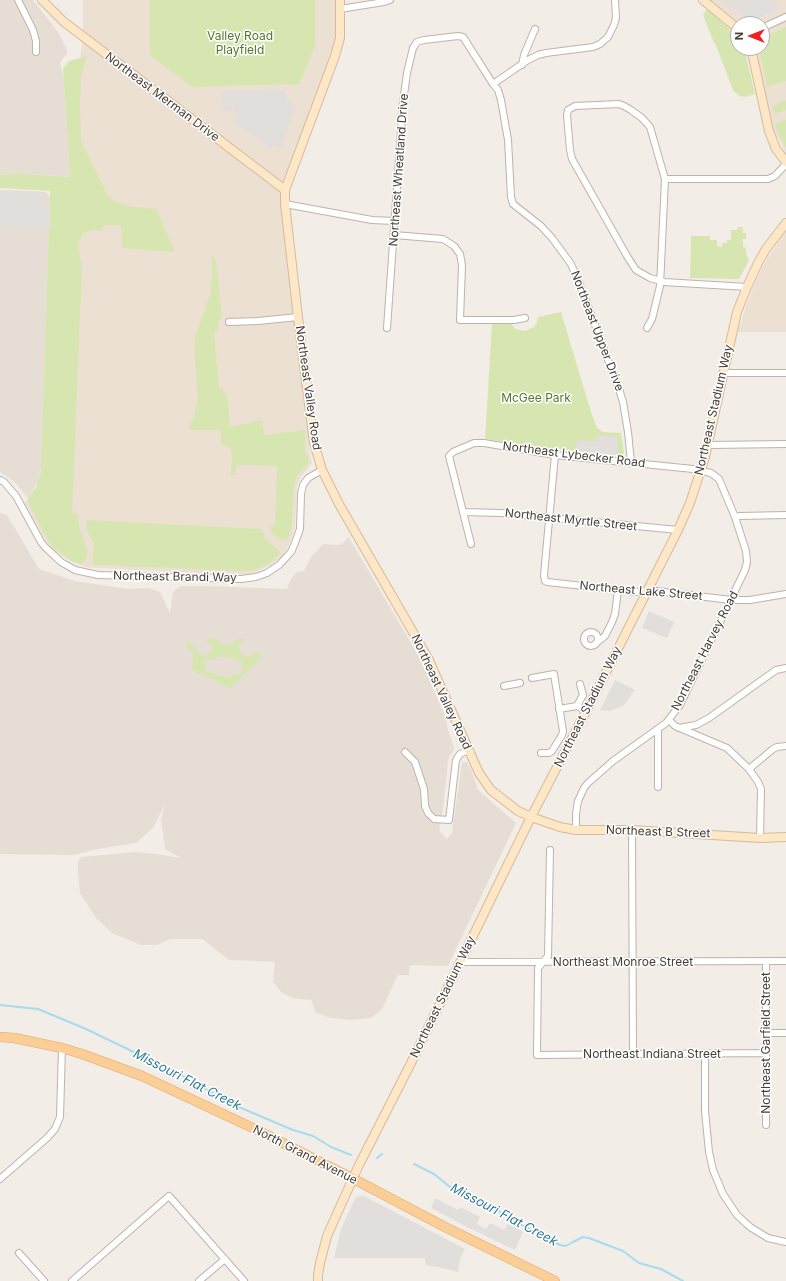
<!DOCTYPE html>
<html>
<head>
<meta charset="utf-8">
<style>
  body { margin:0 }
  #map { position:relative; width:786px; height:1281px; overflow:hidden; background:#f3ede7; font-family:Inter,sans-serif }
  canvas { display:block }
  .north { position:absolute; left:730px; top:16px; width:40px; height:40px; box-sizing:border-box; background:#fff; border:1px solid #b5b1af; border-radius:50%; rotate:270deg; font-size:11px; font-weight:700; line-height:16px; text-align:center; color:#453d36 }
  .north::after { content:''; display:block; margin:auto; width:14px; height:18px; background:#f31e21; clip-path:polygon(50% 0,100% 100%,50% 72%,0 100%) }
</style>
</head>
<body>
<div id="map">
<canvas width="786" height="1281"></canvas>
<div class="north">N</div>
</div>
<script>
const context = document.querySelector('canvas').getContext('2d');
context.lineJoin = 'round';
function paint(path, color) { context.fillStyle = color; context.fill(path, 'evenodd'); }
const toPath = rows => new Path2D(rows.map(r => 'M' + r).join(''));
function stroke(path, color, width, dash) { context.strokeStyle = color; context.lineWidth = width; context.lineCap = dash ? 'butt' : 'round'; context.setLineDash(dash || []); context.stroke(path); }
function label(font, color, halo, rows, align = 'center') {
  context.font = font + ' Inter,sans-serif'; context.lineWidth = 3; context.setLineDash([]); context.textBaseline = 'middle'; context.strokeStyle = halo; context.fillStyle = color; for (const [text, x, y, turn = 0] of rows) {
    context.save(); context.translate(x, y); context.rotate((+turn || 0) * Math.PI / 180); context.textAlign = isNaN(turn) ? turn : align; if (halo) context.strokeText(text, 0, 0); context.fillText(text, 0, 0); context.restore();
  }
}
paint(toPath([
  [0,0,33,0,58,32,68,52,60,62,64,80,70,177,16,173,0,175],
  [0,190,46,192,50,197,42,465,38,481,28,499,16,483,0,472],
  [0,513,7,515,39,569,75,581,128,589,148,588,160,592,170,613,173,592,181,586,206,586,287,589,291,579,297,572,304,571,311,557,323,544,338,545,343,543,348,537,351,541,418,655,445,715,448,730,454,747,453,752,450,755,448,761,443,809,439,831,447,839,452,833,462,762,467,762,471,769,478,790,516,823,448,966,410,965,409,975,398,975,382,1009,371,1018,350,1020,331,1018,316,1013,311,1000,292,998,281,992,273,982,275,962,229,960,202,939,171,939,157,945,141,945,112,933,96,918,80,893,78,873,78,861,82,857,134,852,156,854,181,858,165,849,161,819,165,804,153,828,136,843,97,849,74,855,0,854]
]), '#e6ded5');
paint(toPath([
  [83,0,336,0,336,35,333,49,280,192,308,432,309,448,312,463,300,478,297,486,295,527,291,541,282,556,271,565,251,574,225,574,96,568,86,567,70,561,58,553,50,546,42,534,25,503,36,487,41,472,50,229,50,180,81,180,78,83,83,33],
  [711,0,786,0,786,153,774,131,755,48,762,48,762,24,739,24],
  [786,232,786,332,738,332,745,309,756,280,767,259]
]), '#ebe0d1');
paint(toPath([
  [150,0,315,0,315,45,299,84,192,87,150,55],
  [707,9,738,37,738,48,744,48,755,94,745,97,740,96,736,93,733,90,715,43,714,43,703,15],
  [786,27,786,81,767,87,759,48,762,48,762,38],
  [87,56,81,75,80,109,81,141,107,194,115,202,133,207,156,209,175,252,122,248,121,225,104,225,102,231,93,230,83,233,78,245,82,267,72,513,78,514,79,527,88,552,86,560,81,564,71,561,63,555,54,549,47,539,29,504,28,499,36,487,41,472,50,191,0,188,0,175,16,173,70,177,63,68,69,61],
  [786,100,786,110,774,114,772,106],
  [786,120,786,147,779,136,775,123],
  [738,227,743,227,743,233,746,233,746,239,743,239,743,247,746,248,746,254,749,260,739,279,690,278,691,236,710,236,710,240,717,240,717,246,722,247,722,243,727,243,727,240,731,240,731,230,737,230],
  [212,255,216,261,222,315,218,323,218,330,214,332,219,388,222,388,224,393,227,393,230,427,262,420,264,435,305,430,305,450,309,462,297,476,294,486,291,529,288,539,284,541,272,534,270,526,275,526,277,466,236,465,236,475,231,475,232,453,229,447,221,443,221,430,188,430,194,417,198,398,194,349,195,337,210,295,212,275],
  [561,312,591,412,597,428,603,432,621,433,624,452,623,455,553,449,485,439,492,324,510,323,516,329,525,331,534,327,537,322,538,317],
  [86,520,262,529,265,539,278,549,280,552,276,558,266,565,255,570,244,571,94,565,93,560,94,544,87,530],
  [208,638,214,638,220,643,224,644,231,644,238,639,245,639,237,646,240,649,239,650,244,657,246,655,248,658,256,651,261,656,257,662,232,687,229,688,192,670,193,650,187,650,188,640,202,656,204,654,206,655,212,650,211,648,212,647,206,640],
  [216,657,234,658,234,660,242,661,242,674,233,674,232,677,215,675,215,673,205,672,206,659,216,659]
]), '#d7e6b1');
paint(toPath([
  [723,0,775,0,778,9,747,23,745,17,735,9,731,11],
  [284,90,287,99,292,105,295,106,281,148,273,145,270,148,232,120,234,116,234,104,232,105,232,111,222,111,221,91],
  [0,190,46,192,46,204,50,205,50,229,0,227],
  [598,435,618,437,617,455,575,451,577,441,579,440,597,441],
  [649,611,674,622,667,638,642,628],
  [615,680,635,690,623,706,610,711,600,710],
  [364,1196,465,1249,460,1259,458,1272,443,1268,426,1265,425,1258,334,1258,341,1229,356,1197],
  [435,1198,458,1210,460,1207,480,1217,477,1224,486,1229,490,1223,504,1230,508,1224,523,1232,515,1250,467,1227,431,1208]
]), '#e1dedb');
stroke(toPath([
  [0,1005,38,1009,86,1029,142,1056,155,1064,172,1070,234,1105,293,1130,313,1136,331,1147,351,1155],
  [377,1158,382,1154],
  [414,1164,434,1174,450,1187,490,1206,527,1228,560,1245,566,1246,573,1242,583,1237,589,1238,623,1251,639,1263,661,1269,683,1281]
]), '#a5dcee', 2);
const street = toPath([
  [18,0,33,30,36,41,36,52],
  [340,9,384,2,390,0],
  [762,28,786,17],
  [522,65,524,55,535,29],
  [493,84,528,60,538,55,546,53,593,47,600,44,608,37,614,25,616,18,615,0],
  [665,179,650,127,642,118,631,110,624,106,619,104,575,106,568,110,567,115,570,150,572,159,627,256,636,270,650,278,664,282,747,287],
  [285,204,372,220,394,221],
  [394,235,443,239,454,246,460,254,462,265,460,320,514,320,525,318],
  [229,322,258,321,298,317],
  [387,328,403,102,407,73,413,48,417,42,424,40,458,36,463,37,465,40,493,84,498,90,501,100,508,140,511,197,513,204,541,226,552,238,571,264,580,285,619,389,623,402,628,432,631,462],
  [647,328,652,319,660,286,665,179,768,179,775,176,786,164],
  [724,373,786,373],
  [709,445,786,444],
  [555,455,544,575,545,581,547,582,638,592,648,590,731,600,750,600,786,594],
  [0,480,4,482,16,496,41,542,45,547,61,562,75,570,98,575,241,579,256,577,267,573,279,565,291,552,295,543,300,529,301,494,303,485,308,478,322,470],
  [463,512,501,513,678,530],
  [735,517,740,516,786,515],
  [471,544,449,456,453,452,474,443,484,443,555,455,693,469,711,473,719,479,735,517,746,551,747,562,745,570,680,705,666,723,613,761,588,783,584,788,578,801,576,814,576,830],
  '584 639a7 7 0 1 1 14 0a7 7 0 1 1-14 0Z',
  [595,644,605,636,612,622,615,614,618,590],
  [532,678,554,674,563,731,562,735,552,751,549,753,541,753],
  [504,686,520,683],
  [577,706,583,695,580,684],
  [559,709,577,706,587,711],
  [669,720,675,726,727,748,749,769,758,782,761,789,760,838],
  [679,728,696,725,709,718,776,670,786,668],
  [658,729,658,787],
  [405,752,415,762,424,789,425,806,428,813,434,819,449,820,456,760,460,754,468,750],
  [749,769,773,749,777,747,786,746],
  [632,830,633,1054],
  [550,850,548,956,538,968,537,1055,766,1053],
  [460,962,786,961],
  [766,1033,786,1033],
  [705,1054,705,1111,709,1152,713,1170,723,1194,737,1215,750,1227,768,1238,786,1242],
  [766,1125,766,961],
  [0,1179,47,1138,55,1129,60,1117,62,1048],
  [19,1253,44,1281],
  [72,1281,169,1196,244,1281],
  [199,1281,225,1259]
]);
const secondary = toPath([
  [42,0,64,22,285,190],
  [340,0,340,38,335,56,285,190,285,204,298,317,314,443,322,470,339,504,429,660,479,773,491,790,518,811,531,817,560,827,576,830,632,830,760,838,786,837],
  [703,0,738,29],
  [751,48,769,131,776,149,786,162],
  [318,1281,318,1275,320,1263,327,1236,358,1167,410,1065,531,817,594,696,678,530,690,503,705,457,737,312,747,287,758,263,766,249,786,223]
]);
const primary = toPath([
  [0,1037,14,1038,62,1048,82,1054,142,1076,255,1129,352,1178,443,1226,555,1281]
]);
stroke(street, '#beb3a9', 8);
stroke(secondary, '#d4bb9a', 10);
stroke(primary, '#dfa868', 10);
stroke(street, '#fff', 6);
stroke(secondary, '#fde7c7', 8);
stroke(primary, '#fbce98', 9);
label('12px', '#53752b', '#fff', [
  ["Valley Road",240,36],
  ["Playfield",240,50],
  ["McGee Park",536,398]
]);
label('12px', '#453d36', '#fff', [
  ["Northeast Merman Drive",162,97,37],
  ["Northeast Wheatland Drive",399,170,-86],
  ["Northeast Upper Drive",597,331,69],
  ["Northeast Valley Road",308,388,82],
  ["Northeast Stadium Way",714,410,-77],
  ["Northeast Lybecker Road",574,455,7],
  ["Northeast Myrtle Street",571,520,6],
  ["Northeast Brandi Way",175,577,1],
  ["Northeast Lake Street",641,591,5],
  ["Northeast Harvey Road",705,651,-63],
  ["Northeast Valley Road",441,692,65],
  ["Northeast Stadium Way",588,707,-63],
  ["Northeast B Street",658,832,2],
  ["Northeast Monroe Street",623,962],
  ["Northeast Stadium Way",443,997,-64],
  ["Northeast Garfield Street",766,1043,-90],
  ["Northeast Indiana Street",652,1054],
  ["North Grand Avenue",305,1155,27]
]);
label('italic 13px', '#2e7b96', '#fff', [
  ["Missouri Flat Creek",187,1080,27],
  ["Missouri Flat Creek",504,1215,28]
]);
</script>
</body>
</html>
